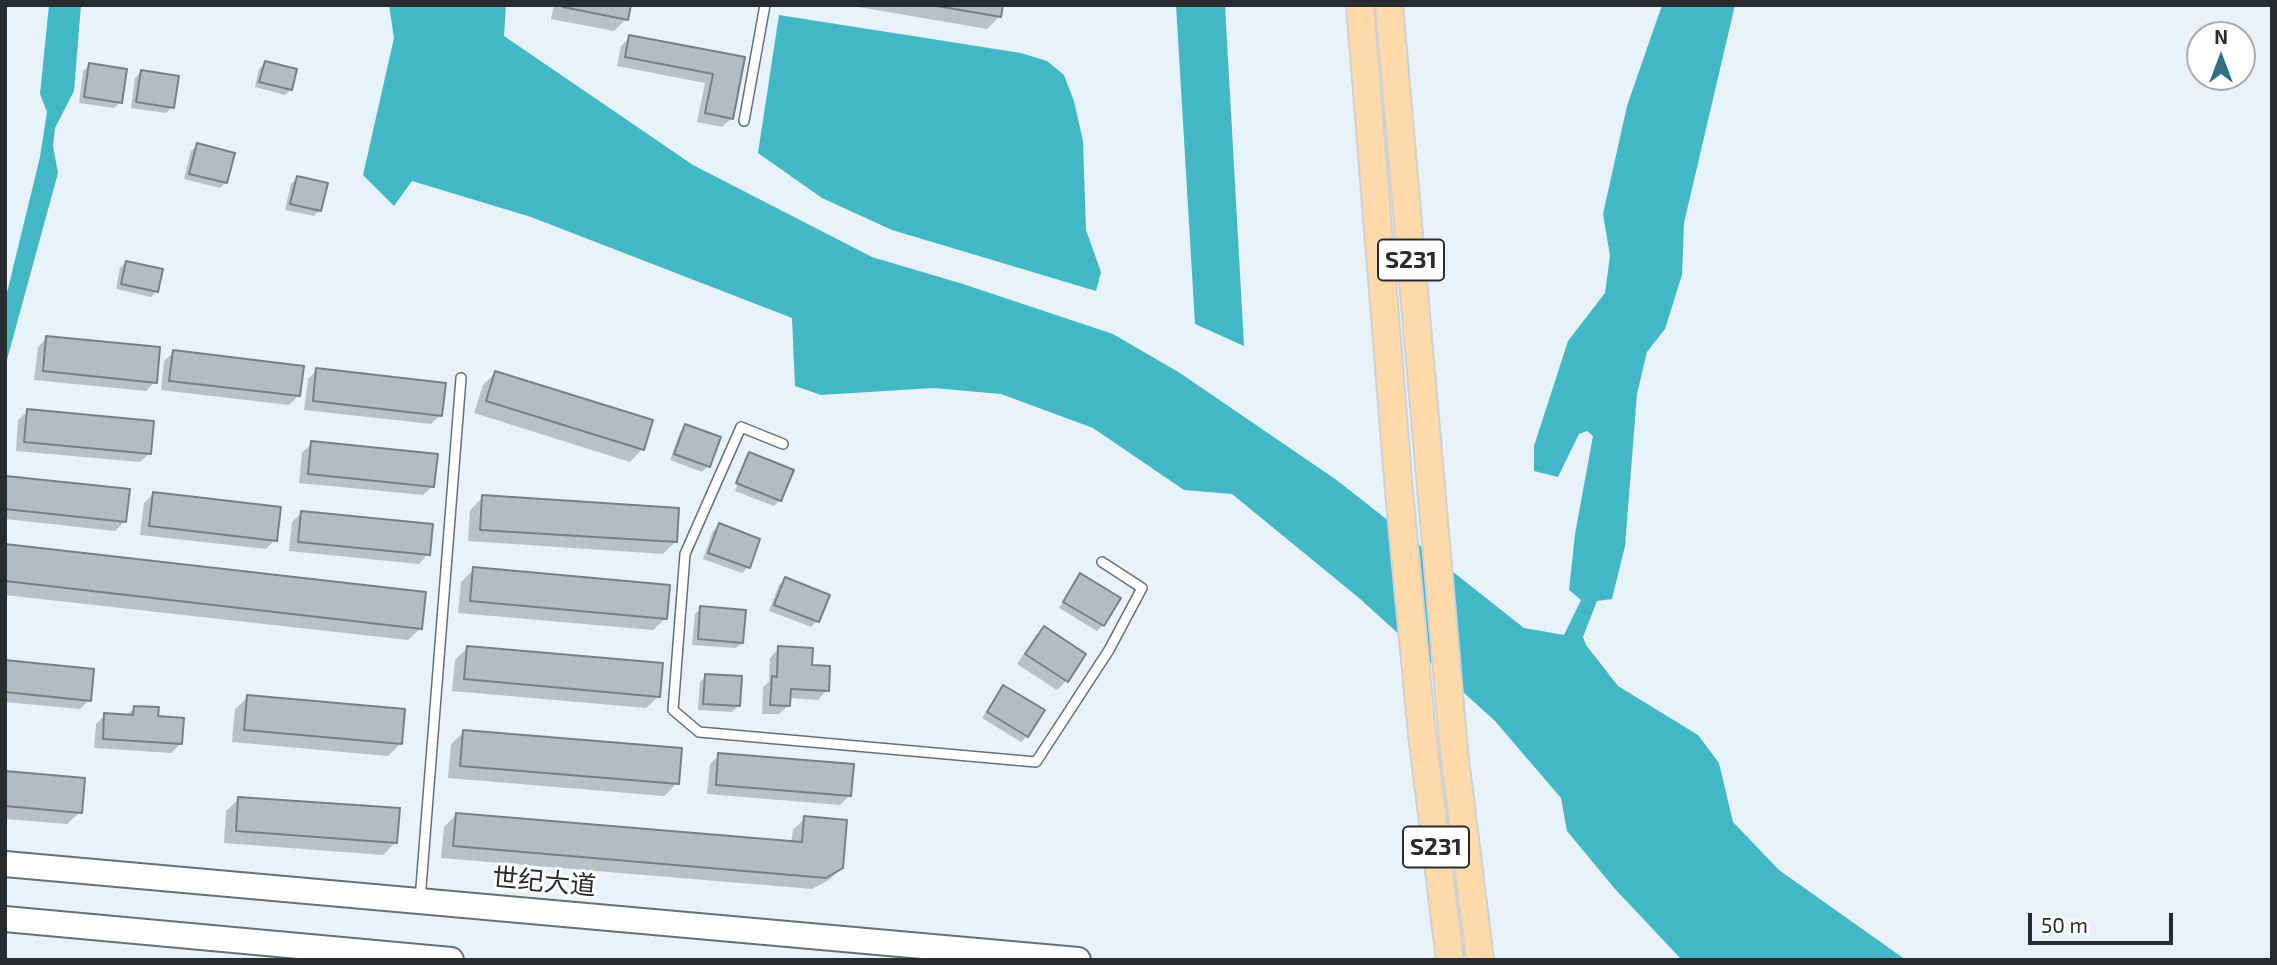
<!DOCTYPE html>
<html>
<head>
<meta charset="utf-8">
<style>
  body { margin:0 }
  #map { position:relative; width:2277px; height:965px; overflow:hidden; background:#e8f2fb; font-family:"Exo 2",sans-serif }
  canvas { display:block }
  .frame { position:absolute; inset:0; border:7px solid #282c2f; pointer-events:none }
  .north { position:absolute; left:2186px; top:21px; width:70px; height:70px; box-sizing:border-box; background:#fff; border:2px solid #a9abac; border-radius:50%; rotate:0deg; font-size:19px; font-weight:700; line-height:28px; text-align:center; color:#282c2f }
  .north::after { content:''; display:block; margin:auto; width:24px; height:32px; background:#307084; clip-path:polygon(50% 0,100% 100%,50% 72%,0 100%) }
  .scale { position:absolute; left:2028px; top:913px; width:145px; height:32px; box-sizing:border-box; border:4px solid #282c2f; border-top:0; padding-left:9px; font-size:21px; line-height:24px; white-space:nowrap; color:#282c2f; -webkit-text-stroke:5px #fff; paint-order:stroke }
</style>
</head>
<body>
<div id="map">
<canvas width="2277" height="965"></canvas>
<div class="frame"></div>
<div class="north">N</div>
<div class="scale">50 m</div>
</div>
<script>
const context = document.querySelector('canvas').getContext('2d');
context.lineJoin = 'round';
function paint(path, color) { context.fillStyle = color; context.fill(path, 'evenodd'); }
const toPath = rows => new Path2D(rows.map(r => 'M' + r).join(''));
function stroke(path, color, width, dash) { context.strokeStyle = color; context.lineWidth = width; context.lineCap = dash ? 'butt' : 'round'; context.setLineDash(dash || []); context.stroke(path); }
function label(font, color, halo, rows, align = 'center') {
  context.font = font + ' "Exo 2","Noto Sans SC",sans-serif'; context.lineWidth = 6; context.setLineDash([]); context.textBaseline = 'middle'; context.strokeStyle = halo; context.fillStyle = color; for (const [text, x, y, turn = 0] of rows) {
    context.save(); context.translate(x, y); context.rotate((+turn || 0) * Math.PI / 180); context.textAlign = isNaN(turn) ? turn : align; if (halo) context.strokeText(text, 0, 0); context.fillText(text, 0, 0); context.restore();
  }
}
paint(toPath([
  [49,5,81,5,74,91,55,128,53,146,58,173,5,367,5,301,40,157,47,112,40,94],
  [389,5,506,5,504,36,693,165,872,257,963,284,1113,334,1180,373,1338,481,1524,628,1564,635,1581,600,1569,590,1575,534,1593,436,1587,431,1579,434,1558,477,1534,471,1534,446,1568,341,1605,293,1610,256,1603,214,1627,106,1662,5,1735,5,1684,223,1682,275,1665,329,1647,352,1637,394,1625,546,1612,599,1597,601,1583,637,1586,645,1618,686,1698,735,1719,763,1733,822,1779,870,1906,960,1682,960,1615,889,1567,831,1561,798,1495,721,1359,598,1232,494,1184,490,1093,428,1001,394,933,388,821,395,795,386,792,318,531,217,412,181,394,206,363,175,394,38],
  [1176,5,1225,5,1244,346,1195,324],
  [779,15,1021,53,1047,61,1064,75,1074,101,1083,141,1086,230,1101,272,1096,291,892,230,822,198,758,153]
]), '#42b8c7');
paint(toPath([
  [554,5,629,5,626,19,614,31,551,19],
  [847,5,1002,5,1000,16,987,29],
  [630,37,743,59,732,118,722,127,697,122,705,83,617,66,621,46],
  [265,63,291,89,285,95,255,87,259,69],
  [89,65,120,102,114,108,79,103,83,71],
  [141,72,172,107,166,113,131,108,135,78],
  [197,145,226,182,220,188,184,179,191,151],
  [297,178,320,210,314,216,285,210,291,184],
  [126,262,157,291,151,297,116,289,120,268],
  [47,338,155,382,146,391,34,380,38,347],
  [174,352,299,395,289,405,161,390,164,361],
  [317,370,440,415,431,424,304,410,308,379],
  [496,372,642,449,630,462,474,413,483,385],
  [28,411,150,453,140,462,16,451,18,420],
  [686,426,708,466,702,472,670,460,680,432],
  [312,443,433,486,423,495,299,483,302,453],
  [750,454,780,500,774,506,735,491,748,459,745,459],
  [7,477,125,521,115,531,5,519,5,479],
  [153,494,275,540,266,549,140,535,144,503],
  [483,497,676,541,663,554,468,541,470,510],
  [302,512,428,554,419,564,289,551,292,522],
  [719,525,748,567,742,573,703,559,713,531],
  [5,546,421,628,408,640,5,595],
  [474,569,666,618,653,630,458,613,461,582],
  [1080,576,1103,625,1097,631,1059,608,1074,582],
  [785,579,827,596,817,621,811,627,769,611,779,585],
  [701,608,742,643,736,648,692,645,695,614],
  [1044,628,1066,681,1057,690,1017,664,1035,637],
  [467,648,659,696,646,708,452,691,455,660],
  [779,648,811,667,827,690,818,700,789,698,789,705,779,714,762,714,763,687,769,682,770,658],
  [5,662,89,700,80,709,5,702],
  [706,676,738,706,732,712,698,710,700,682],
  [1003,687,1027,736,1021,742,982,718],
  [248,697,401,743,388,756,232,742,235,709],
  [134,708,156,718,181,743,171,753,94,748,96,724,105,715,126,716],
  [464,732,677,783,664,796,448,778,451,744],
  [719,755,850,795,840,805,707,794,710,764],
  [5,772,80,812,67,824,5,819],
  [239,799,396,842,383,855,224,843,226,811],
  [457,814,791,843,793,830,805,818,842,867,829,880,812,889,441,858,444,827]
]), '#0003');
const building = toPath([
  [563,5,631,5,628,20,563,7,563,5],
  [931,5,1003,5,1001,17,931,5],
  [629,35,745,57,733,119,705,113,713,74,625,57,629,35],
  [265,61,297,69,292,90,259,82,265,61],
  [89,63,127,69,122,103,84,97,89,63],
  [141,70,179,76,174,108,136,102,141,70],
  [197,143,235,153,227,183,189,174,197,143],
  [297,176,328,183,321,211,290,204,297,176],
  [126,261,163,269,158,292,121,284,126,261],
  [46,336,160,347,157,383,43,371,46,336],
  [173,350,304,366,300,396,169,381,173,350],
  [316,368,446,383,442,416,313,401,316,368],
  [495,371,653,420,644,450,486,401,495,371],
  [27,409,154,421,151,454,24,442,27,409],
  [685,424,721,437,710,467,674,454,685,424],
  [311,441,438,454,434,487,308,474,311,441],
  [749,452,794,470,781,501,736,483,749,452],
  [6,476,130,489,126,522,5,509,6,476],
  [153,492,281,507,277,541,149,526,153,492],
  [482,495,679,508,677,542,480,530,482,495],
  [301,511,433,524,430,555,298,542,301,511],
  [719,523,760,539,750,568,708,553,719,523],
  [5,544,426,592,422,629,5,581,5,544],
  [473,567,670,585,667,619,470,601,473,567],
  [1080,573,1121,598,1104,626,1063,602,1080,573],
  [785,577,830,595,819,622,774,605,785,577],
  [700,606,746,610,743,643,698,639,700,606],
  [1044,626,1086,654,1068,682,1025,654,1044,626],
  [467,646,663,663,660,697,464,679,467,646],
  [778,646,813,648,812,665,830,666,829,691,791,689,790,706,770,705,772,676,777,677,778,646],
  [5,660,94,669,91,701,5,692,5,660],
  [705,674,742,676,740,706,703,704,705,674],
  [1003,685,1045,710,1028,737,987,712,1003,685],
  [247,695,405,709,402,744,244,730,247,695],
  [134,706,159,707,158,716,184,718,182,744,103,739,104,713,133,715,134,706],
  [463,730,682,748,679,784,460,766,463,730],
  [718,753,854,764,851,796,716,785,718,753],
  [5,771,85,778,82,813,5,806,5,771],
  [238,797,400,808,397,843,236,831,238,797],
  [456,813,802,842,804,816,847,820,843,868,826,878,453,846,456,813]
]);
paint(building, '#b2bcc4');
stroke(building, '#778088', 2);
const lane = toPath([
  [744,121,765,5],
  [783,444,741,427,685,554,673,710,699,732,1036,762,1109,650,1142,588,1102,562],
  [420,900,461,378]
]);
const secondary = toPath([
  [5,864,1078,960],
  [5,919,451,960]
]);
const primary = toPath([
  [1360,5,1399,491,1422,734,1450,960],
  [1389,5,1454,751,1480,960]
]);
stroke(lane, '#667077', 12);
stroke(secondary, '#667077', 28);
stroke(primary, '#d0d1d1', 30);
stroke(lane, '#fff', 9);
stroke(secondary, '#fff', 24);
stroke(primary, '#fed9a9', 26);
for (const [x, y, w] of [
  [1411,260,66],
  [1436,847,66]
]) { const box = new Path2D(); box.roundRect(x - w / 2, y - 20.5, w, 41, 5); context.fillStyle = '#fff'; context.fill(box); stroke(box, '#282c2f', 2); }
label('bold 24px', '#282c2f', null, [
  ["S231",1411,260],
  ["S231",1436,847]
]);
label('26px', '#282c2f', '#fff', [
  ["世纪大道",544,882,5]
]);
</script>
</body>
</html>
